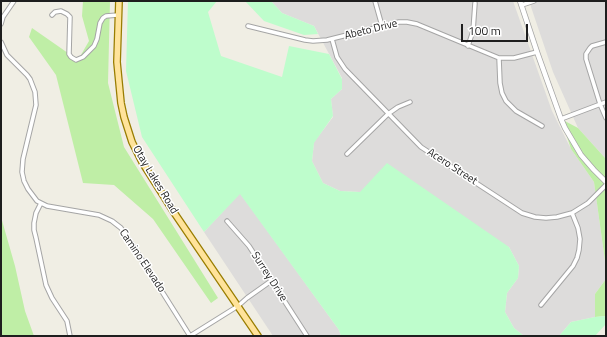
<!DOCTYPE html>
<html>
<head>
<meta charset="utf-8">
<style>
  body { margin:0 }
  #map { position:relative; width:607px; height:337px; overflow:hidden; background:#f0eee4; font-family:"Titillium Web",sans-serif }
  canvas { display:block }
  .frame { position:absolute; inset:0; border:2px solid #1e1e1e; pointer-events:none }
  .scale { position:absolute; left:461px; top:24px; width:67px; height:18px; box-sizing:border-box; border:2px solid #1e1e1e; border-top:0; padding-left:5px; font-size:12px; line-height:14px; white-space:nowrap; color:#1e1e1e; -webkit-text-stroke:3px #fff; paint-order:stroke }
</style>
</head>
<body>
<div id="map">
<canvas width="607" height="337"></canvas>
<div class="frame"></div>
<div class="scale">100 m</div>
</div>
<script>
const context = document.querySelector('canvas').getContext('2d');
context.lineJoin = 'round';
function paint(path, color) { context.fillStyle = color; context.fill(path, 'evenodd'); }
const toPath = rows => new Path2D(rows.map(r => 'M' + r).join(''));
function stroke(path, color, width, dash) { context.strokeStyle = color; context.lineWidth = width; context.lineCap = dash ? 'butt' : 'round'; context.setLineDash(dash || []); context.stroke(path); }
function label(font, color, halo, rows, align = 'center') {
  context.font = font + ' "Titillium Web",sans-serif'; context.lineWidth = 3; context.setLineDash([]); context.textBaseline = 'middle'; context.strokeStyle = halo; context.fillStyle = color; for (const [text, x, y, turn = 0] of rows) {
    context.save(); context.translate(x, y); context.rotate((+turn || 0) * Math.PI / 180); context.textAlign = isNaN(turn) ? turn : align; if (halo) context.strokeText(text, 0, 0); context.fillText(text, 0, 0); context.restore();
  }
}
paint(toPath([
  [271,1,513,1,552,111,571,149,594,182,606,268,606,279,595,294,595,317,571,322,559,336,524,336,514,328,505,312,507,293,518,278,519,266,509,247,360,192,340,191,323,183,312,161,314,142,333,117,331,99,342,89,342,78,314,26,282,13],
  [529,1,606,1,606,159,578,128,553,72],
  [240,193,339,330,341,336,273,336,204,232]
]), '#dddcdb');
paint(toPath([
  [83,1,110,1,108,83,124,147,218,298,211,303,153,219,114,185,83,183,56,75,29,37,32,28,78,60,89,41,82,16],
  [561,119,578,128,606,159,606,268,594,182,571,149],
  [1,217,15,266,25,311,34,336,1,336],
  [606,279,606,316,595,317,595,294]
]), '#bfeea6');
paint(toPath([
  [128,1,217,1,208,12,221,56,282,77,289,46,329,54,342,79,342,89,331,99,333,116,314,143,312,161,323,183,340,191,360,192,387,163,509,247,519,266,518,278,507,293,505,312,514,328,524,336,341,336,339,330,240,194,204,232,142,137,126,71],
  [245,1,271,1,282,13,314,26,318,34,304,35,264,21],
  [606,316,606,324,595,336,559,336,571,322,595,317]
]), '#befdcc');
const minor = toPath([
  [375,1,382,26],
  [522,5,534,1],
  [52,15,55,12,61,11,67,14,70,17,69,54,71,57,76,60,83,57,94,46,97,39,100,23,103,18,106,16,118,15],
  [1,24,3,17,14,1],
  [248,26,305,40,313,41,327,40,399,22,407,22,417,24,499,58,514,58,537,52],
  [332,39,337,57,345,69,421,147,522,213,535,217,546,218,557,217,572,213,588,203,606,185],
  [1,42,7,55,27,75,30,79,35,92,36,105,23,159,22,172,24,181,28,189,37,201,47,206,99,215,112,221,121,228,132,244,190,336,238,306,247,298,271,281],
  [606,42,592,46,590,48,586,54,586,59,600,104,606,118],
  [468,46,473,31,475,3],
  [499,58,500,83,502,93,506,101,516,111,542,126],
  [561,119,606,102],
  [347,154,388,114,398,107,410,102],
  [41,203,36,213,34,223,34,230,36,238,46,285,52,298,67,321,70,336],
  [227,221,249,246,307,336],
  [541,305,573,266,577,258,579,250,580,239,578,228,572,213]
]);
const tertiary = toPath([
  [520,1,537,52,561,119,565,128,581,155,594,170,606,182]
]);
const primary = toPath([
  [119,1,117,62,121,103,124,117,132,142,142,162,175,214,258,336]
]);
stroke(minor, '#a5a5a5', 5.5);
stroke(tertiary, '#a5a5a5', 6);
stroke(primary, '#997d00', 8);
stroke(minor, '#fff', 3.5);
stroke(tertiary, '#fff', 4.5);
stroke(primary, '#ffe39a', 5.5);
label('11px', '#1e1e1e', '#fff', [
  ["Abeto Drive",371,30,-14],
  ["Acero Street",452,167,33],
  ["Otay Lakes Road",155,180,59],
  ["Camino Elevado",142,261,56],
  ["Surrey Drive",269,277,57]
]);
</script>
</body>
</html>
